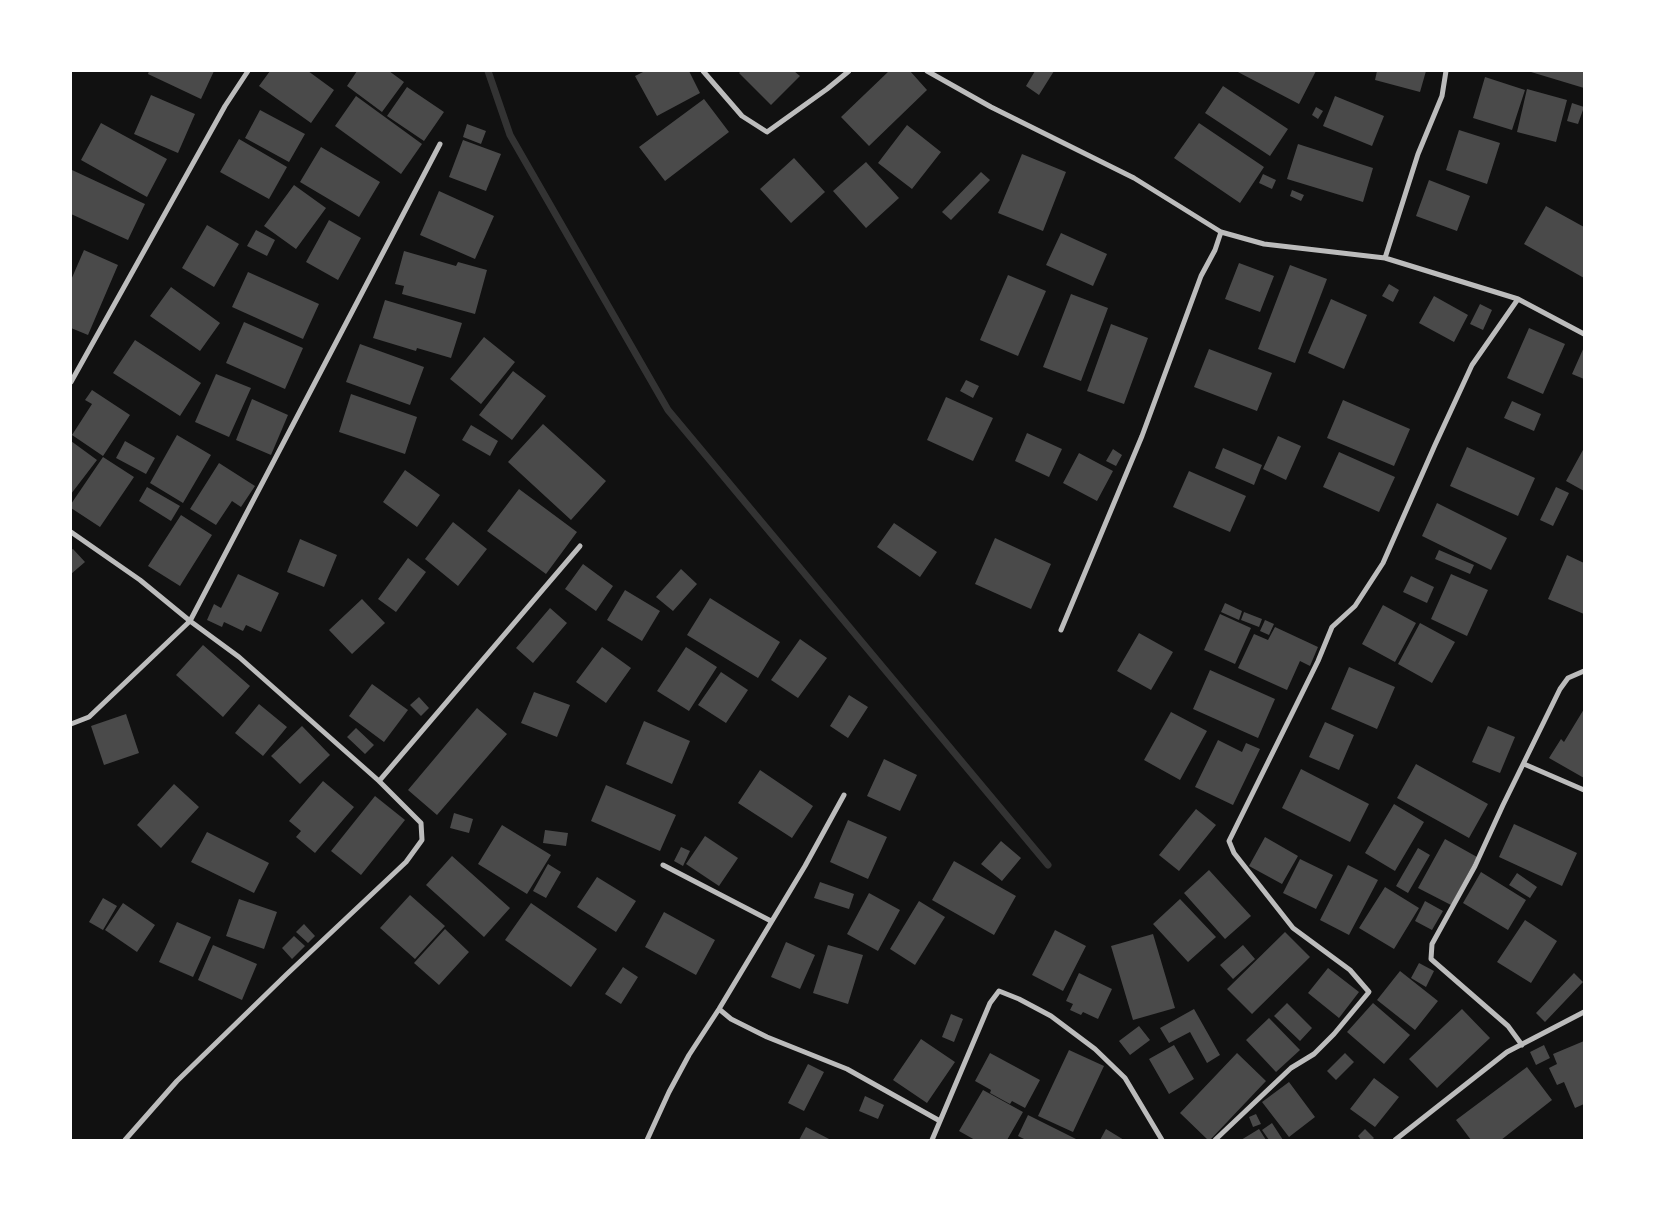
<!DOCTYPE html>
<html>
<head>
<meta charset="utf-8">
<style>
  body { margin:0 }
  #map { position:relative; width:1655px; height:1211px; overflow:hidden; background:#111; font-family:"Open Sans",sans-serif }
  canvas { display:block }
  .frame { position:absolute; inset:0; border:72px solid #fff; pointer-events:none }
</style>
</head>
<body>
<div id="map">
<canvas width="1655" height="1211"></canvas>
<div class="frame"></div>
</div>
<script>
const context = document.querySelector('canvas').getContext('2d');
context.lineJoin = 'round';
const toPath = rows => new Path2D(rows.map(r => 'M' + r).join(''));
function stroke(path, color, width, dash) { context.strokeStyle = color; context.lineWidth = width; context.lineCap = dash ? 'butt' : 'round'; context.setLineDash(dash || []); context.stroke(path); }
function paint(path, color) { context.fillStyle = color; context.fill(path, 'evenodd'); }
stroke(toPath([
  [488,71,510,135,668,410,1048,865]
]), '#333', 7);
paint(toPath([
  [149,71,214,71,201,99,148,74],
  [270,71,308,71,334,90,311,123,259,86],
  [357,71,389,71,404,82,382,112,347,86],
  [645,71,689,71,700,93,657,116,635,76],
  [741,71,794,71,800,76,771,105,739,73],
  [889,71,910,71,927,90,869,146,841,117],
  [1035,71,1054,71,1039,95,1026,86],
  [1236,71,1316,71,1299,104],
  [1377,71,1426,71,1420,92,1375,80],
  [1584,71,1584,88,1531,72,1531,71],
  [1485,77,1525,90,1512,130,1473,118],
  [1223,86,1288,129,1270,156,1205,113],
  [407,87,444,112,424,141,387,116],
  [1527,89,1567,100,1556,142,1517,132],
  [151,95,195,114,178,153,134,134],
  [356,96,422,144,401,174,335,126],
  [1335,96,1384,116,1372,146,1323,126],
  [704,99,729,132,665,181,639,147],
  [1572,103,1584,107,1578,124,1567,121],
  [1316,107,1323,111,1318,119,1312,115],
  [260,110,305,134,289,162,245,138],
  [101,123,167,159,147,197,81,160],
  [1199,123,1264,167,1240,203,1174,158],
  [467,124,486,131,481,144,463,137],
  [907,125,941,152,912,189,878,163],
  [1459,130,1500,143,1487,184,1446,170],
  [239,139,287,167,269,199,220,172],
  [463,140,501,154,486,191,449,177],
  [1298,144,1373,168,1363,202,1287,179],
  [321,147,380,182,359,217,300,182],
  [1022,154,1066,172,1043,231,998,213],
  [794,158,825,192,791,223,760,189],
  [866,162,899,198,866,228,833,191],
  [72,170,145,204,128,240,71,214],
  [981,172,990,180,951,220,942,212],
  [1263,174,1276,180,1272,189,1259,183],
  [1429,180,1470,196,1457,231,1416,216],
  [294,185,326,208,296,249,264,226],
  [1292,190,1304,195,1301,201,1290,196],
  [439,191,494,216,475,259,420,235],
  [1546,206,1584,227,1584,278,1524,244],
  [329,220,361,238,338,280,306,262],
  [207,225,239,244,214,287,182,268],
  [256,230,275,240,267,256,247,246],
  [1061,233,1107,254,1093,286,1046,265],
  [84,250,118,265,88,335,71,328,71,280],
  [404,251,456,266,458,262,487,270,475,314,402,294,404,286,395,284],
  [1239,263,1274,276,1260,312,1225,299],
  [1290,265,1327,279,1295,363,1258,349],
  [248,272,319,304,303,339,232,307],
  [1008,275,1046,291,1018,356,980,340],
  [1389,284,1399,290,1393,302,1382,296],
  [171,287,220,323,200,351,150,316],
  [1071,294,1108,308,1081,381,1043,367],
  [1434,296,1468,315,1454,342,1419,323],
  [1331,299,1367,315,1344,369,1308,353],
  [385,300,462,323,451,358,417,348,416,351,373,338],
  [1480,304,1492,310,1483,330,1470,324],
  [244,322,303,348,285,389,226,363],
  [1111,324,1148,338,1124,404,1087,391],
  [1529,328,1565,344,1543,394,1507,378],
  [484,337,515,362,481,404,450,379],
  [135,340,201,383,180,416,113,373],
  [360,344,424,367,410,405,346,382],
  [1584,347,1584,379,1572,374],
  [1209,349,1272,373,1257,411,1194,387],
  [513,371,546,396,512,440,479,415],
  [216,374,251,388,229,437,195,422],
  [966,380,979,386,973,398,960,391],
  [92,390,130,415,103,456,72,435,92,404,85,400],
  [351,394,417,417,405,454,339,432],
  [946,397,993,418,973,461,927,440],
  [252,399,288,415,271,455,236,440],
  [1343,400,1410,429,1394,466,1327,438],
  [1512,401,1541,414,1534,431,1504,418],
  [543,424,606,481,571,520,508,462],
  [471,425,498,441,490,456,462,440],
  [1027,433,1062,449,1049,477,1015,461],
  [177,435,211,455,183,503,150,483],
  [1278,436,1301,446,1286,480,1263,469],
  [71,441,97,460,71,494],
  [125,441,155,458,146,474,116,458],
  [1467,447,1535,478,1518,516,1450,486],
  [1223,448,1262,465,1254,485,1215,468],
  [1584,448,1584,491,1566,481],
  [1113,449,1122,455,1116,466,1106,461],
  [1339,452,1395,477,1379,512,1323,487],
  [1079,453,1113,471,1097,501,1063,483],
  [103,457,134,477,100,527,71,508,71,504],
  [219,463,255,486,241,507,232,501,216,525,190,509],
  [405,470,440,495,417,527,383,502],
  [1189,471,1246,496,1230,532,1173,507],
  [147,487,180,506,171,521,139,501],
  [1556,487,1569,493,1553,526,1540,520],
  [519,489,577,532,546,574,487,531],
  [1437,503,1507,538,1491,570,1422,536],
  [181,515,212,535,180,586,148,566],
  [453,522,487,549,458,586,425,559],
  [894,523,937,552,920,577,877,547],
  [995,538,1051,564,1031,609,975,584],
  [300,539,337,555,324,587,287,572],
  [73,549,85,562,71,574,71,550],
  [1439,550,1474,565,1470,574,1435,559],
  [1567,555,1584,563,1584,614,1548,599],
  [408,558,426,572,396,612,378,599],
  [583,564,613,586,596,611,565,589],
  [681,569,697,584,673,611,656,597],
  [238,574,279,593,261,632,246,625,243,631,224,622,222,627,207,620,214,604,221,608],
  [1451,574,1488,590,1467,636,1431,619],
  [1411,576,1434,587,1427,603,1403,592],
  [625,590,660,611,642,641,607,620],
  [710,598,780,642,758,678,687,635],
  [362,599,385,623,352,654,329,630],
  [1225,603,1242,611,1239,620,1221,612],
  [1383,605,1416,623,1395,662,1362,644],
  [550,608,567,623,533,663,516,648],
  [1244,612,1262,619,1259,627,1241,620],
  [1220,614,1251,628,1235,664,1204,650],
  [1265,620,1274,624,1269,635,1260,631],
  [1420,623,1455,642,1432,683,1398,664],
  [1275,627,1318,647,1310,666,1300,661,1287,690,1238,668,1254,634,1268,640],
  [1139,633,1173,652,1151,690,1117,671],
  [800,639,827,658,798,698,771,680],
  [203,645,250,686,223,717,176,675],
  [602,647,631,668,606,703,576,682],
  [686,647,717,667,689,711,657,691],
  [1349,667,1395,687,1377,729,1331,709],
  [1210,670,1275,699,1258,738,1193,709],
  [721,672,748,690,726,723,698,705],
  [372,684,408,710,384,742,349,716],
  [534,692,570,705,557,737,521,723],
  [849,695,868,707,848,738,830,726],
  [419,697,429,708,421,716,410,705],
  [259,704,287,727,263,756,235,733],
  [477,708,507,734,437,815,408,790],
  [1584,709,1584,778,1549,758,1561,739,1564,742],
  [1171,712,1207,731,1180,780,1144,760],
  [126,714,139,753,104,765,91,726],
  [644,721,690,741,672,784,626,764],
  [1325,722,1354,735,1339,770,1309,757],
  [302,726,330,755,300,784,271,756],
  [1488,726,1515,737,1500,773,1472,762],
  [356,728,374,745,365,754,347,737],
  [1218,740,1242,752,1246,743,1260,749,1233,805,1195,787],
  [884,759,917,775,900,811,867,796],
  [1416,764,1488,804,1469,838,1397,798],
  [1301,769,1369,804,1350,842,1282,808],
  [760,770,813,806,792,838,738,803],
  [323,781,354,807,315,853,296,837,301,831,289,821],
  [174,784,199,807,161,848,137,825],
  [606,785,676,815,660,851,591,821],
  [375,796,405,820,361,875,331,851],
  [1394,804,1424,822,1395,871,1365,853],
  [1196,809,1216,825,1179,871,1159,855],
  [454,813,473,819,469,833,450,828],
  [848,820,887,837,868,879,830,862],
  [1514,824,1577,853,1562,886,1499,857],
  [502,825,551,855,527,894,478,864],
  [545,830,568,833,566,846,543,843],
  [207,832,269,863,254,893,191,862],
  [705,836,738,858,719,886,686,864],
  [1265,837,1298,856,1282,884,1249,866],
  [1445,839,1477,857,1451,905,1418,888],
  [1001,841,1021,858,1002,881,981,864],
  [681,847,690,851,683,866,674,861],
  [1418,848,1430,855,1408,893,1396,886],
  [452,856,510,908,484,937,426,885],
  [1300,859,1333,875,1316,909,1283,893],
  [954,861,1016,896,994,935,932,900],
  [548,864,561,872,546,898,533,891],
  [1348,865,1378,880,1349,935,1320,920],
  [1209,870,1251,916,1225,939,1184,893],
  [1481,872,1526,900,1508,930,1463,903],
  [1517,873,1537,887,1530,898,1509,885],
  [597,877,636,901,616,932,577,907],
  [820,882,854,894,849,909,814,898],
  [1385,887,1419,908,1394,949,1359,928],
  [869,893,900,910,878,951,847,934],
  [410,895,445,926,415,959,380,928],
  [103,898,117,906,103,930,89,922],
  [239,899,277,912,264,949,226,936],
  [1180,899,1216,937,1188,962,1153,924],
  [919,901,945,917,915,965,890,949],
  [1425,901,1443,911,1432,930,1415,921],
  [123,903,155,925,137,952,105,930],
  [531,903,597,949,571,987,505,940],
  [664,912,715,940,696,975,645,947],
  [1525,920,1557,941,1531,983,1497,962],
  [177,922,211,937,193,977,159,962],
  [304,924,315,936,308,943,296,932],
  [445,929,469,952,439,985,414,963],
  [1055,930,1086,946,1063,991,1032,975],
  [1285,932,1310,957,1252,1014,1227,989],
  [1153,934,1175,1008,1133,1020,1111,946],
  [294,936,305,946,292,959,282,948],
  [786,942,815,955,800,989,771,977],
  [213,945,257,964,242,1000,198,980],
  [828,945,863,955,848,1004,813,993],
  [1243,945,1255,959,1233,979,1220,965],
  [1419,963,1434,971,1426,987,1411,978],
  [623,967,638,977,621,1004,605,994],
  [1328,968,1359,992,1339,1018,1308,993],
  [1400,971,1438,1001,1415,1030,1377,1000],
  [1079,973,1112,989,1098,1019,1083,1012,1081,1015,1070,1010,1073,1004,1066,1001],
  [1574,973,1583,982,1545,1022,1536,1013],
  [1287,1003,1312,1028,1300,1041,1274,1016],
  [1373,1003,1410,1035,1384,1064,1347,1032],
  [1194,1009,1220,1055,1207,1063,1190,1032,1169,1043,1160,1028],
  [1462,1009,1490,1038,1437,1088,1409,1059],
  [951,1014,963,1019,954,1042,942,1037],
  [1269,1018,1300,1050,1276,1072,1246,1040],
  [1139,1026,1150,1040,1130,1055,1119,1041],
  [921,1039,955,1062,927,1103,893,1080],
  [1584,1041,1584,1104,1575,1108,1564,1082,1557,1085,1549,1068,1557,1064,1553,1054],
  [1174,1045,1194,1079,1169,1094,1149,1059],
  [1544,1045,1550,1058,1536,1065,1530,1052],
  [1069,1050,1104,1066,1073,1132,1038,1116],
  [990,1053,1040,1080,1025,1108,1012,1101,1010,1104,990,1093,991,1090,975,1081],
  [1237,1053,1266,1081,1210,1140,1208,1140,1180,1113],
  [1345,1053,1354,1062,1336,1080,1327,1071],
  [808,1064,824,1072,804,1111,788,1103],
  [1527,1067,1552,1100,1501,1140,1471,1140,1456,1120],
  [1374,1078,1399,1097,1375,1127,1350,1109],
  [1289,1082,1315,1117,1289,1137,1262,1102],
  [983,1090,1023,1112,1007,1140,975,1140,959,1131],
  [865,1096,884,1105,878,1119,859,1111],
  [1256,1114,1261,1124,1253,1127,1249,1117],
  [1028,1115,1078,1140,1026,1140,1018,1136],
  [1272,1123,1283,1140,1269,1140,1262,1130],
  [806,1127,831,1140,799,1140],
  [1106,1129,1124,1140,1100,1140],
  [1259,1129,1266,1140,1241,1140],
  [1365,1129,1374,1138,1372,1140,1361,1140,1358,1136]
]), '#4a4a4a');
stroke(toPath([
  [703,71,742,116,767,132,827,89,849,71],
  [927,71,991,107,1134,178,1221,232,1264,244,1385,258,1518,299,1584,334],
  [1385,258,1418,154,1442,96,1446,71],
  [71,382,225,106,248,71],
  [71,532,140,580,190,621,239,657,379,781,421,823,422,840,406,862,287,974,177,1081,125,1140],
  [1061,630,1142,436,1201,276,1215,250,1221,232],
  [71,724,89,717,190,621,440,144],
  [1524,764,1584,790],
  [379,781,580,546],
  [663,865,771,921],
  [719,1009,731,1019,767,1037,847,1069,940,1121],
  [1522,1045,1508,1026,1431,959,1432,944,1475,866,1503,805,1560,689,1568,678,1584,671],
  [647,1140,669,1092,689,1055,719,1009,805,866,844,795],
  [932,1140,990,1003,999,991,1019,999,1051,1016,1095,1049,1125,1078,1162,1140],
  [1215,1140,1291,1068,1314,1054,1334,1034,1369,992,1350,970,1293,928,1234,853,1229,841,1318,661,1332,627,1355,606,1383,563,1435,445,1472,365,1518,299],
  [1395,1140,1507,1052,1584,1012]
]), '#bcbcbc', 5);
</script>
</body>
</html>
